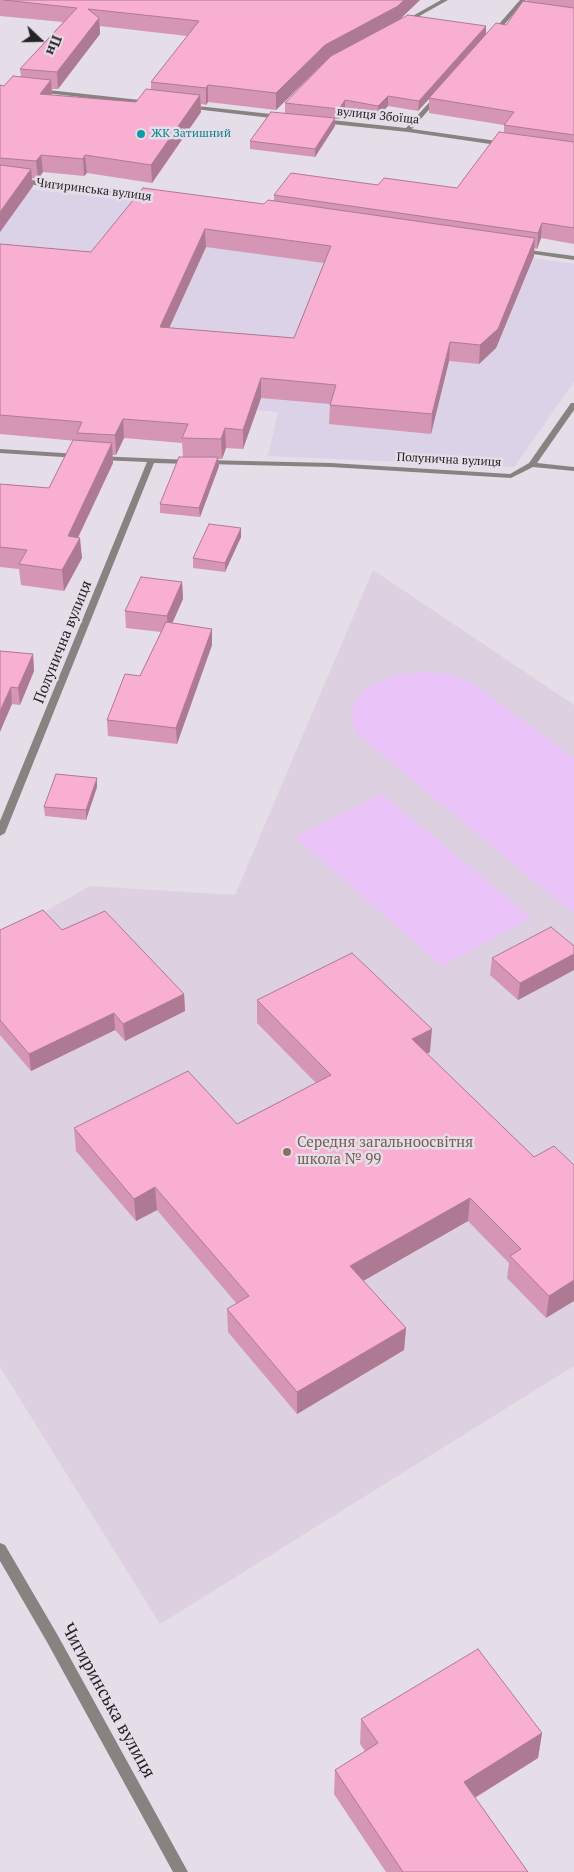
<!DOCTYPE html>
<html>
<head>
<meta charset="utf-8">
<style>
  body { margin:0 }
  #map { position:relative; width:574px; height:1872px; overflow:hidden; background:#e5dde7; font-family:"PT Serif",serif }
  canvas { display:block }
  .north { position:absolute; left:15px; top:15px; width:50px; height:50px; -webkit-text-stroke:4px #e5dde7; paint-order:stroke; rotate:111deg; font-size:14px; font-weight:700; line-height:20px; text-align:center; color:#252326 }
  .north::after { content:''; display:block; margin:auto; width:18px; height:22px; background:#252326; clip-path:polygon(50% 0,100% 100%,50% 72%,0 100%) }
</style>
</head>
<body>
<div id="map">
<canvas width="574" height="1872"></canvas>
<div class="north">Пн</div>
</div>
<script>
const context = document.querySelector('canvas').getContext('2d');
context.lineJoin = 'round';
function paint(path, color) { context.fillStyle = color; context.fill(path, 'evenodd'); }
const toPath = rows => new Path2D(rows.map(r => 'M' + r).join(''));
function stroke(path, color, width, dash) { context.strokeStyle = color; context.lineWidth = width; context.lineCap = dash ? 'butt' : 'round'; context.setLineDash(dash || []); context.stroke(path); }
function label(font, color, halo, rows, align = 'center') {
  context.font = font + ' "PT Serif",serif'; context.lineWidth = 5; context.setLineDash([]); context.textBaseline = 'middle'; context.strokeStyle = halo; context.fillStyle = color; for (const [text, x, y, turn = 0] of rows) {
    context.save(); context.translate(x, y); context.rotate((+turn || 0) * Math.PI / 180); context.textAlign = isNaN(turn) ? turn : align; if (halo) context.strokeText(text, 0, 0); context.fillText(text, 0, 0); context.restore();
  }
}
paint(toPath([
  [0,186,152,203,574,264,574,382,514,467,268,456,278,412,0,388]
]), '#dbd2e7');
paint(toPath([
  [373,570,574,705,574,1366,160,1624,0,1367,0,937,90,886,235,895]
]), '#dcd0e1');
paint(toPath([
  [425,672,449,674,471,682,574,758,574,912,565,907,357,734,351,719,354,704,364,690,381,680,402,674],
  [382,794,532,918,442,966,295,837]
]), '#eac3f8');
paint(toPath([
  [441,0,448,0,407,23,402,22,441,0],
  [520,0,526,0,495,35,491,35,491,33,520,0],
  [39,89,149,101,152,103,149,105,37,92,37,90,39,89],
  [435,96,440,97,412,129,504,142,507,144,504,146,408,132,322,123,319,121,322,119,406,128,435,96],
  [188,105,280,115,283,117,280,119,186,108,185,107,188,105],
  [0,177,99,187,150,194,153,196,150,198,0,181,0,177],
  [521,249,574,256,574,260,519,252,519,250,521,249],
  [571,403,574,403,574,410,537,463,574,467,574,471,533,467,511,478,331,467,205,464,201,462,205,460,331,463,510,474,529,463,571,403],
  [0,449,78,454,82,456,78,458,0,453,0,449],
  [97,456,190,460,194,462,190,464,154,463,5,833,0,836,0,821,147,462,100,460,96,458,97,456],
  [0,1543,5,1545,57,1634,188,1872,173,1872,47,1642,0,1561,0,1543]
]), '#888381');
paint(toPath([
  [0,0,420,0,400,19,486,35,506,25,527,1,527,0,574,0,574,244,541,238,537,249,534,248,534,256,496,348,479,364,449,361,431,434,329,424,330,404,261,398,243,449,226,448,222,459,218,459,219,466,200,517,160,513,160,504,183,457,182,443,124,438,116,455,112,455,113,463,78,538,82,558,64,591,21,585,19,569,0,567,0,484,49,488,77,441,0,434,0,244,91,252,264,204,274,200,274,195,378,185,457,188,504,133,504,125,429,113,429,99,418,111,388,106,378,116,345,110,339,119,335,119,335,126,315,157,250,149,250,141,285,113,285,103,328,60,325,62,276,110,208,102,206,105,201,104,201,112,152,183,87,173,84,176,43,172,38,179,32,178,33,186,0,232,0,85,4,86,21,76,20,69,63,22,0,16],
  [100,26,187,36,151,82,151,90,136,102,52,95,52,89,58,89,100,34],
  [206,247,324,263,294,338,169,328],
  [241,537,225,572,193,568,193,558],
  [182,582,183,599,172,623,212,629,212,645,177,744,108,736,107,720,140,676,161,632,126,628,125,611],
  [0,651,33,654,34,671,20,705,12,704],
  [97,787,86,820,45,816,44,807],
  [0,930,62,930,184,994,185,1011,125,1041,115,1030,31,1071,0,1035],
  [574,946,574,970,518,1000,490,975,492,958],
  [257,1000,430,1052,427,1054,534,1157,574,1165,546,1318,507,1278,509,1263,468,1221,363,1281,406,1328,404,1350,297,1414,228,1332,227,1309,237,1304,157,1210,136,1221,76,1151,74,1128,237,1124,316,1083,257,1023],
  [361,1719,542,1733,538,1758,475,1798,528,1872,386,1872,334,1794,335,1770,365,1751,360,1744]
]), '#d596b5');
paint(toPath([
  [404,0,420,0,397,22,325,62,276,110,276,93,325,45],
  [99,18,100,34,58,89,57,72],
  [486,26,486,36,418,111,419,101],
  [51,80,52,96,40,94],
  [208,85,208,102,206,105,206,88],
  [200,95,201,112,152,183,151,165],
  [388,96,388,106,378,116,378,106],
  [345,100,345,110,339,119,339,109],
  [335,118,335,126,315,157,315,149],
  [41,155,43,172,38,179,36,161],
  [85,155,87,173,84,176,83,159],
  [31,169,33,186,0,232,0,212],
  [542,223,541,238,537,249,538,233],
  [205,229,206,247,161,346,160,327],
  [535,238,534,256,496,348,479,364,480,345],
  [450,342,449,361,431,434,432,414],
  [261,378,261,398,243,449,243,430],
  [123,419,124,438,116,455,115,435],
  [225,428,226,448,222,459,221,439],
  [112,443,113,463,69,556,68,536],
  [218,457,219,466,200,517,199,508],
  [241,528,241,537,225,572,225,563],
  [80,538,82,558,64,591,62,570],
  [182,582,183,599,168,633,167,616],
  [212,629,212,645,177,744,176,728],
  [33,654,34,671,20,705,18,688],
  [11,687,12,704,0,732,0,711],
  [97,778,97,787,86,820,86,810],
  [574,954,574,970,518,1000,520,983],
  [184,994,185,1011,125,1041,123,1024],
  [114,1013,115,1030,31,1071,29,1054],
  [432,1029,430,1052,411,1062,412,1039],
  [155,1187,157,1210,136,1221,134,1199],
  [470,1198,468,1221,349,1289,350,1266],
  [574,1280,574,1301,546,1318,549,1296],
  [406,1328,404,1350,297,1414,297,1392],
  [542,1733,538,1758,461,1806,464,1782]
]), '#ae7a93');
const building = toPath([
  [4,0,404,0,398,6,325,45,276,93,208,85,206,88,151,82,199,21,88,9,99,18,57,72,20,69,77,8,4,0],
  [523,1,574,8,574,135,504,125,514,112,429,98,496,23,506,25,523,1],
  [408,15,486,26,419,101,388,96,378,106,345,100,339,109,285,103,331,56,408,15],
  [13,76,51,80,40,94,136,102,146,89,200,95,151,165,85,155,83,159,41,155,36,161,0,158,0,85,4,86,13,76],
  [271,112,335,118,315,149,250,141,271,112],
  [499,132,574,142,574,228,542,223,538,233,274,195,291,173,378,185,384,178,457,188,499,132],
  [0,165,31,169,0,212,0,165],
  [143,188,264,204,268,200,535,238,498,329,480,345,450,342,432,414,330,405,336,385,261,378,243,430,225,428,221,439,182,438,188,424,123,419,115,435,77,433,82,422,0,415,0,244,91,252,143,188],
  [205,229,331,246,294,338,160,327,205,229],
  [73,440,112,443,68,536,80,538,62,570,19,564,27,550,0,547,0,484,49,488,73,440],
  [179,457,218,457,199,508,160,504,179,457],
  [209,524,241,528,225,563,193,558,209,524],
  [141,577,182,582,167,616,125,611,141,577],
  [166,622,212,629,176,728,107,720,125,674,140,676,166,622],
  [0,651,33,654,18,688,11,687,0,711,0,651],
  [56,774,97,778,86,810,44,807,56,774],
  [43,910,62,930,105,911,184,994,123,1024,114,1013,29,1054,0,1020,0,930,43,910],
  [551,927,574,946,574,954,520,983,492,958,551,927],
  [352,953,432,1029,412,1039,534,1157,554,1146,574,1165,574,1280,549,1296,510,1256,521,1249,470,1198,350,1266,406,1328,297,1392,227,1309,249,1296,155,1187,134,1199,74,1128,188,1071,237,1124,331,1075,257,1000,352,953],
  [478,1649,542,1733,464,1782,528,1872,403,1872,335,1770,378,1743,361,1719,478,1649]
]);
paint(building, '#f8afd2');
stroke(building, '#ae7a93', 1);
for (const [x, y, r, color] of [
  [141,134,5,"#0f9aa8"],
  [287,1152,5,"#8d6e63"]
]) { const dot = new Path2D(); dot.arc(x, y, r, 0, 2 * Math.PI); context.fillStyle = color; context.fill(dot); stroke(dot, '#e5dde7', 2); }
label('12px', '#252326', '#e5dde7', [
  ["вулиця Збоїща",378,116,6],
  ["Чигиринська вулиця",94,190,7],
  ["Полунична вулиця",449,460,3]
]);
label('12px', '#0d838f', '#e5dde7', [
  ["ЖК Затишний",151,134]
], 'left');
label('15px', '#252326', '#e5dde7', [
  ["Полунична вулиця",63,642,-68]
]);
label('15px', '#785e54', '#e5dde7', [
  ["Середня загальноосвітня",297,1143],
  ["школа № 99",297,1160]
], 'left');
label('18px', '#252326', '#e5dde7', [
  ["Чигиринська вулиця",108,1701,61]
]);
</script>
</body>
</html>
